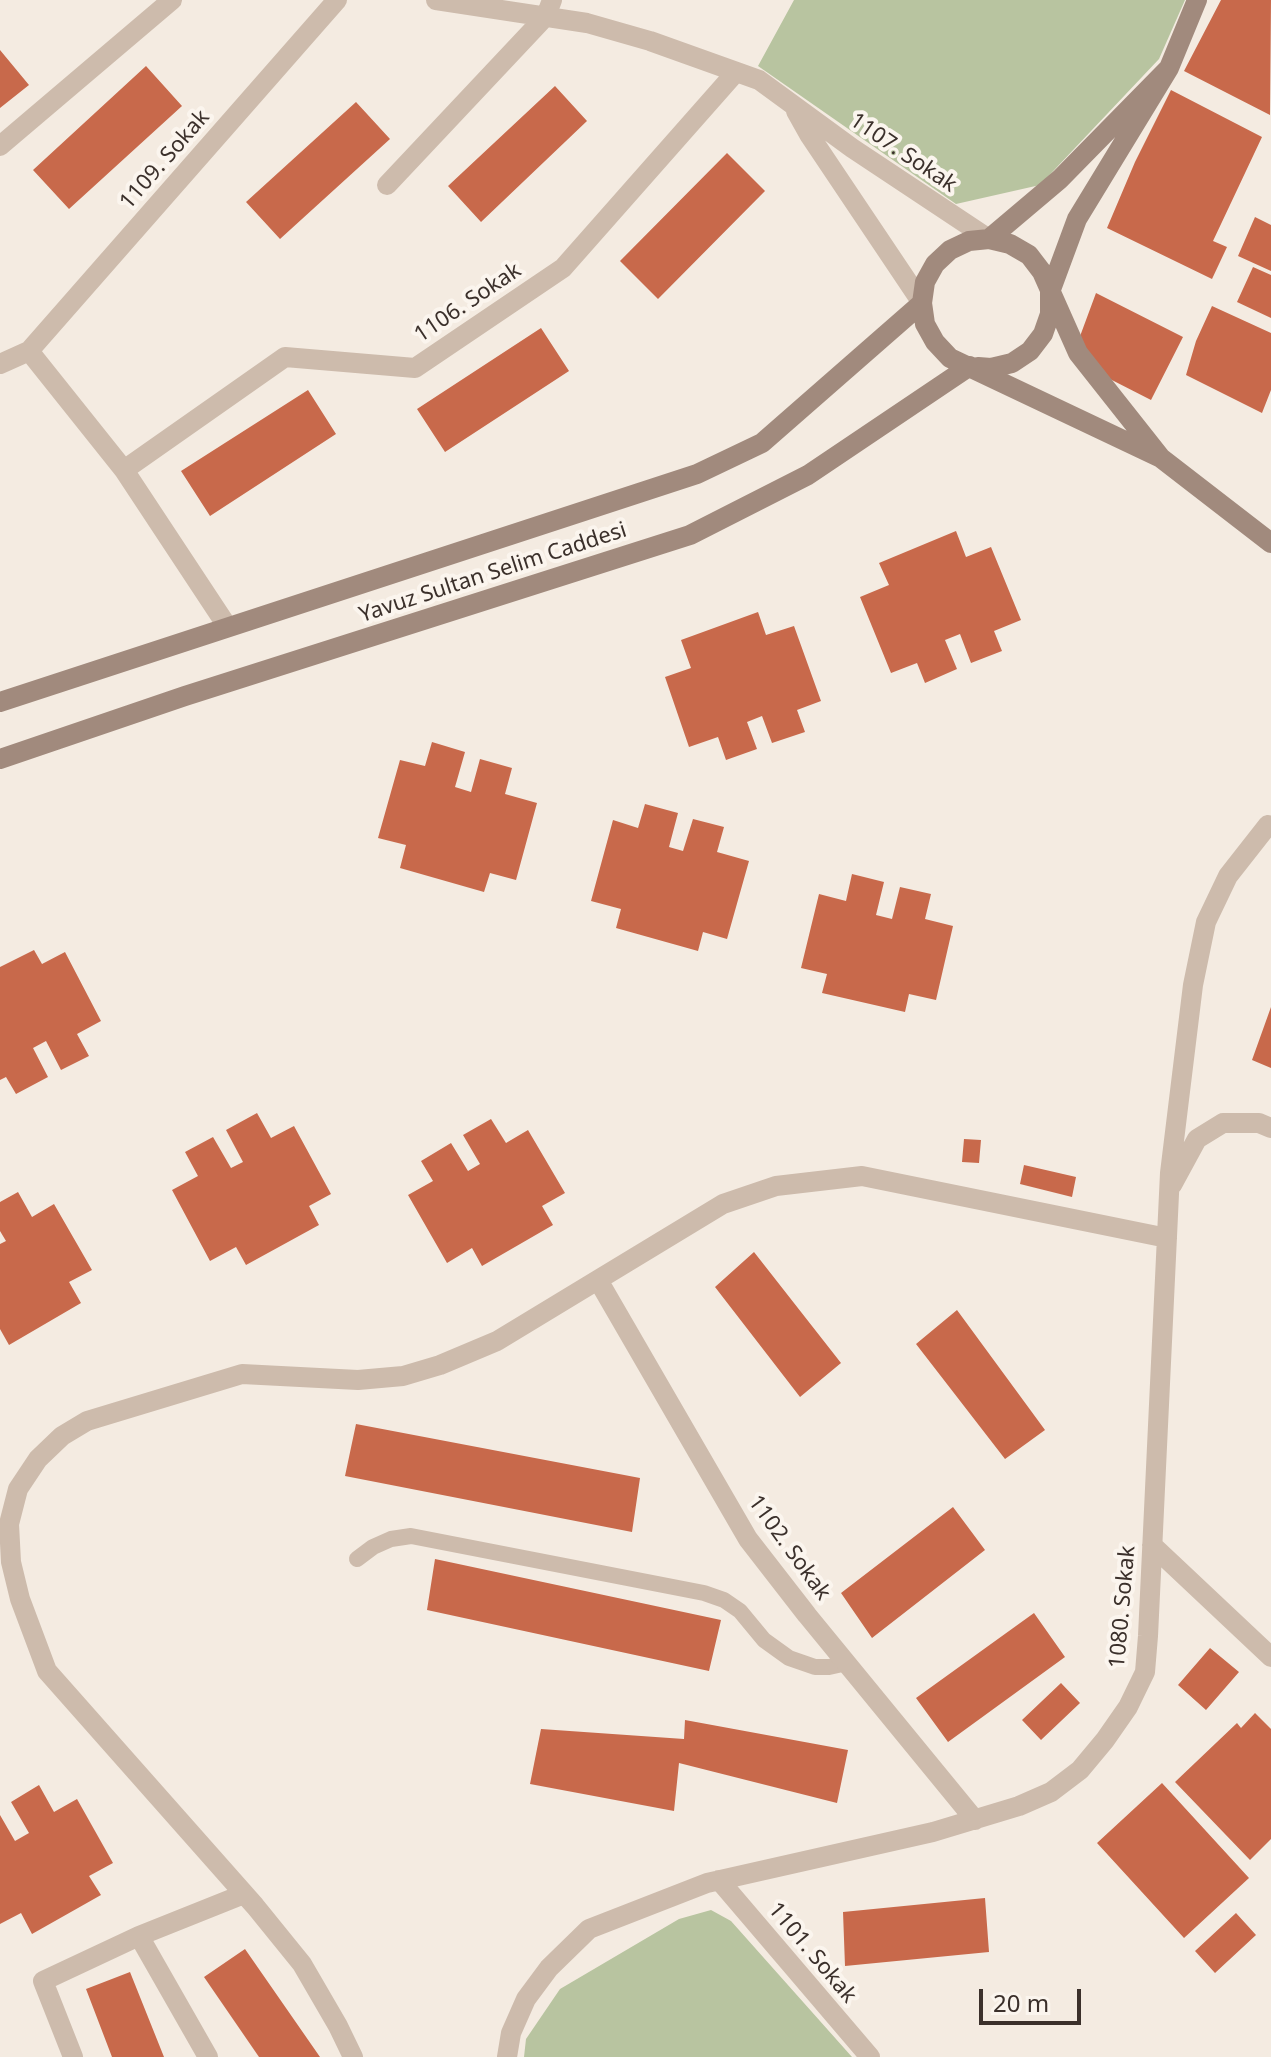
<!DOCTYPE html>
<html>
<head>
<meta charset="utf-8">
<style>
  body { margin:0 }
  #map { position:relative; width:1271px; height:2057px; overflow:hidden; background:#f4ebe1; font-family:"Noto Sans",sans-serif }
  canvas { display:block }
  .scale { position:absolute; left:979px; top:1989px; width:102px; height:36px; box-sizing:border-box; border:4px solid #3b302b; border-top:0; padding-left:10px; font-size:24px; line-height:28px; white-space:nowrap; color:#3b302b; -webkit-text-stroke:6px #fbf5ee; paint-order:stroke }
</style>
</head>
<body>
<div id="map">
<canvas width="1271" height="2057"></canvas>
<div class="scale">20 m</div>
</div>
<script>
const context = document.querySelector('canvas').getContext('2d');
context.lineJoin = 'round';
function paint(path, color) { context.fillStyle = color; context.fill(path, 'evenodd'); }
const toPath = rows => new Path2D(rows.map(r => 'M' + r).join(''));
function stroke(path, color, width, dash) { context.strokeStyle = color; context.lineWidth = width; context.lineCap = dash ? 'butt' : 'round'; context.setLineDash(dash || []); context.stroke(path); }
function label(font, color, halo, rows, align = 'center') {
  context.font = font + ' "Noto Sans",sans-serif'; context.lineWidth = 8; context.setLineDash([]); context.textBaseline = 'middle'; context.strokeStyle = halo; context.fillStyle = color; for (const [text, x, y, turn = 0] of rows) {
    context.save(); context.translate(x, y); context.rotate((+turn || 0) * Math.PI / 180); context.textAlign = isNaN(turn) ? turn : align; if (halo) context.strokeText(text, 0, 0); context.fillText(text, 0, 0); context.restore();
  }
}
paint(toPath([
  [794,0,1185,0,1159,59,1040,185,956,204,758,66],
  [711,1910,731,1921,852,2057,524,2057,526,2039,560,1989,679,1919]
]), '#b8c4a0');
paint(toPath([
  [1221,0,1271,0,1270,115,1184,71],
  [0,50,29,85,0,108],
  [146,66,182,106,69,209,33,170],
  [555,86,587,121,481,222,448,186],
  [1171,90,1262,137,1213,241,1227,247,1212,279,1107,228,1135,162],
  [356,102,390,139,280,239,246,202],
  [727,153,765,191,658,299,620,261],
  [1255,217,1271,225,1271,271,1238,256],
  [1253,267,1271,275,1271,318,1237,302],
  [1096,293,1183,337,1151,400,1104,376,1079,339],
  [1212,306,1271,333,1271,390,1262,413,1186,375,1196,341],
  [541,328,569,371,445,452,417,409],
  [308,390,336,434,210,516,181,471],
  [956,531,966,557,991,547,1021,620,994,631,1002,651,971,663,960,634,945,640,957,669,925,683,917,663,891,673,860,597,889,585,879,563],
  [758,612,766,635,794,626,821,701,797,710,805,732,772,743,762,716,747,722,757,749,726,760,718,737,689,747,665,677,691,668,681,640],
  [432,742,465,752,455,787,471,792,480,759,512,768,505,794,537,803,516,880,490,873,484,892,400,868,406,845,378,838,400,760,425,766],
  [645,804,678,813,669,847,683,851,693,819,724,827,717,852,749,861,727,939,703,932,698,951,616,928,621,909,591,901,613,820,638,828],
  [852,874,884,882,876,915,892,919,900,887,931,894,925,919,953,926,936,1000,909,994,905,1012,822,993,827,974,801,968,819,894,846,901],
  [34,950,42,964,65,952,101,1021,77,1034,89,1056,61,1070,46,1041,33,1048,48,1077,16,1094,6,1077,0,1080,0,967],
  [1271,1007,1271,1068,1252,1060],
  [257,1113,271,1138,294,1126,331,1194,309,1206,319,1225,246,1265,236,1247,210,1261,172,1190,198,1176,185,1152,213,1137,231,1168,243,1162,226,1130],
  [491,1119,506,1143,528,1130,565,1193,542,1206,553,1225,482,1266,472,1248,447,1263,408,1195,433,1181,421,1161,451,1143,468,1171,480,1164,463,1135],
  [964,1139,981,1140,979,1163,962,1162],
  [1024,1165,1076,1177,1072,1197,1020,1184],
  [18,1192,32,1217,54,1204,92,1270,69,1282,81,1303,9,1345,0,1329,0,1244,6,1241,0,1231,0,1202],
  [754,1252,841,1363,800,1397,715,1287],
  [957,1310,1045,1430,1005,1459,916,1344],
  [356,1424,640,1478,632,1532,345,1476],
  [953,1507,985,1550,872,1638,841,1593],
  [435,1559,721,1620,709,1671,427,1610],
  [1034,1613,1065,1657,948,1742,916,1698],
  [1210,1648,1239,1672,1206,1710,1178,1685],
  [1061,1683,1080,1703,1041,1740,1022,1720],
  [1255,1713,1271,1729,1271,1839,1250,1860,1175,1782,1237,1723,1241,1728],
  [685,1720,848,1750,837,1803,679,1763,674,1811,530,1784,541,1729,684,1739],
  [1162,1783,1249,1878,1184,1938,1097,1843],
  [39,1785,54,1812,77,1799,113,1863,89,1876,101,1895,32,1934,21,1913,0,1924,0,1815,15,1841,29,1833,11,1802],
  [985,1898,989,1952,845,1966,843,1912],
  [1236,1913,1256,1935,1215,1973,1195,1951],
  [245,1949,320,2057,259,2057,204,1977],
  [130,1972,164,2057,112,2057,86,1989]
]), '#c8694b');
stroke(toPath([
  [357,1559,373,1547,391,1539,411,1536,704,1593,724,1600,740,1611,764,1640,789,1658,815,1667,829,1667,847,1663]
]), '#cdbbac', 16);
stroke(toPath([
  [436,0,587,23,650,41,759,80,852,148,989,239],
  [796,111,810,136,922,303],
  [0,146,172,0],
  [387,185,546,16,552,0],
  [29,351,124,470,227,626],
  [0,364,29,351,337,0],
  [124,470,285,357,415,368,563,268,736,72],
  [1172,1185,1197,1139,1223,1123,1259,1123,1271,1128],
  [598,1280,748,1539,807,1615,975,1820],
  [1152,1545,1271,1657],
  [719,1880,870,2057],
  [73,2057,43,1981,139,1936],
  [208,2057,139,1936,244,1894],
  [353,2057,338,2026,302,1964,255,1906,47,1671,20,1599,11,1562,9,1524,18,1489,38,1459,62,1436,87,1421,242,1374,358,1380,403,1376,440,1365,497,1341,723,1204,776,1186,862,1176,1167,1238],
  [507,2057,511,2033,526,1999,549,1968,589,1929,707,1883,933,1832,1019,1806,1051,1792,1080,1770,1105,1740,1128,1707,1145,1672,1148,1636,1170,1173,1193,985,1206,922,1228,876,1268,825]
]), '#cdbbac', 20);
stroke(toPath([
  [1169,68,1197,0],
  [978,367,991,368,1012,363,1030,351,1043,334,1050,314,1050,292,1077,219,1169,68,1060,179,989,239],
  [1161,458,1078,353,1042,272,1029,255,1010,244,989,239,969,241,950,250,935,264,925,282,922,303,925,324,935,342,950,358,1161,458,1271,543],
  [0,702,697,474,762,443,922,303],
  [0,759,185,696,690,535,808,475,970,366]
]), '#a18a7d', 20);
label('22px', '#3b302b', '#fbf5ee', [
  ["1107. Sokak",903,153,34],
  ["1109. Sokak",165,160,-49],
  ["1106. Sokak",468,303,-34],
  ["Yavuz Sultan Selim Caddesi",493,573,-18],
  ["1102. Sokak",789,1548,54],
  ["1080. Sokak",1123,1607,-85],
  ["1101. Sokak",812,1953,50]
]);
</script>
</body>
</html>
